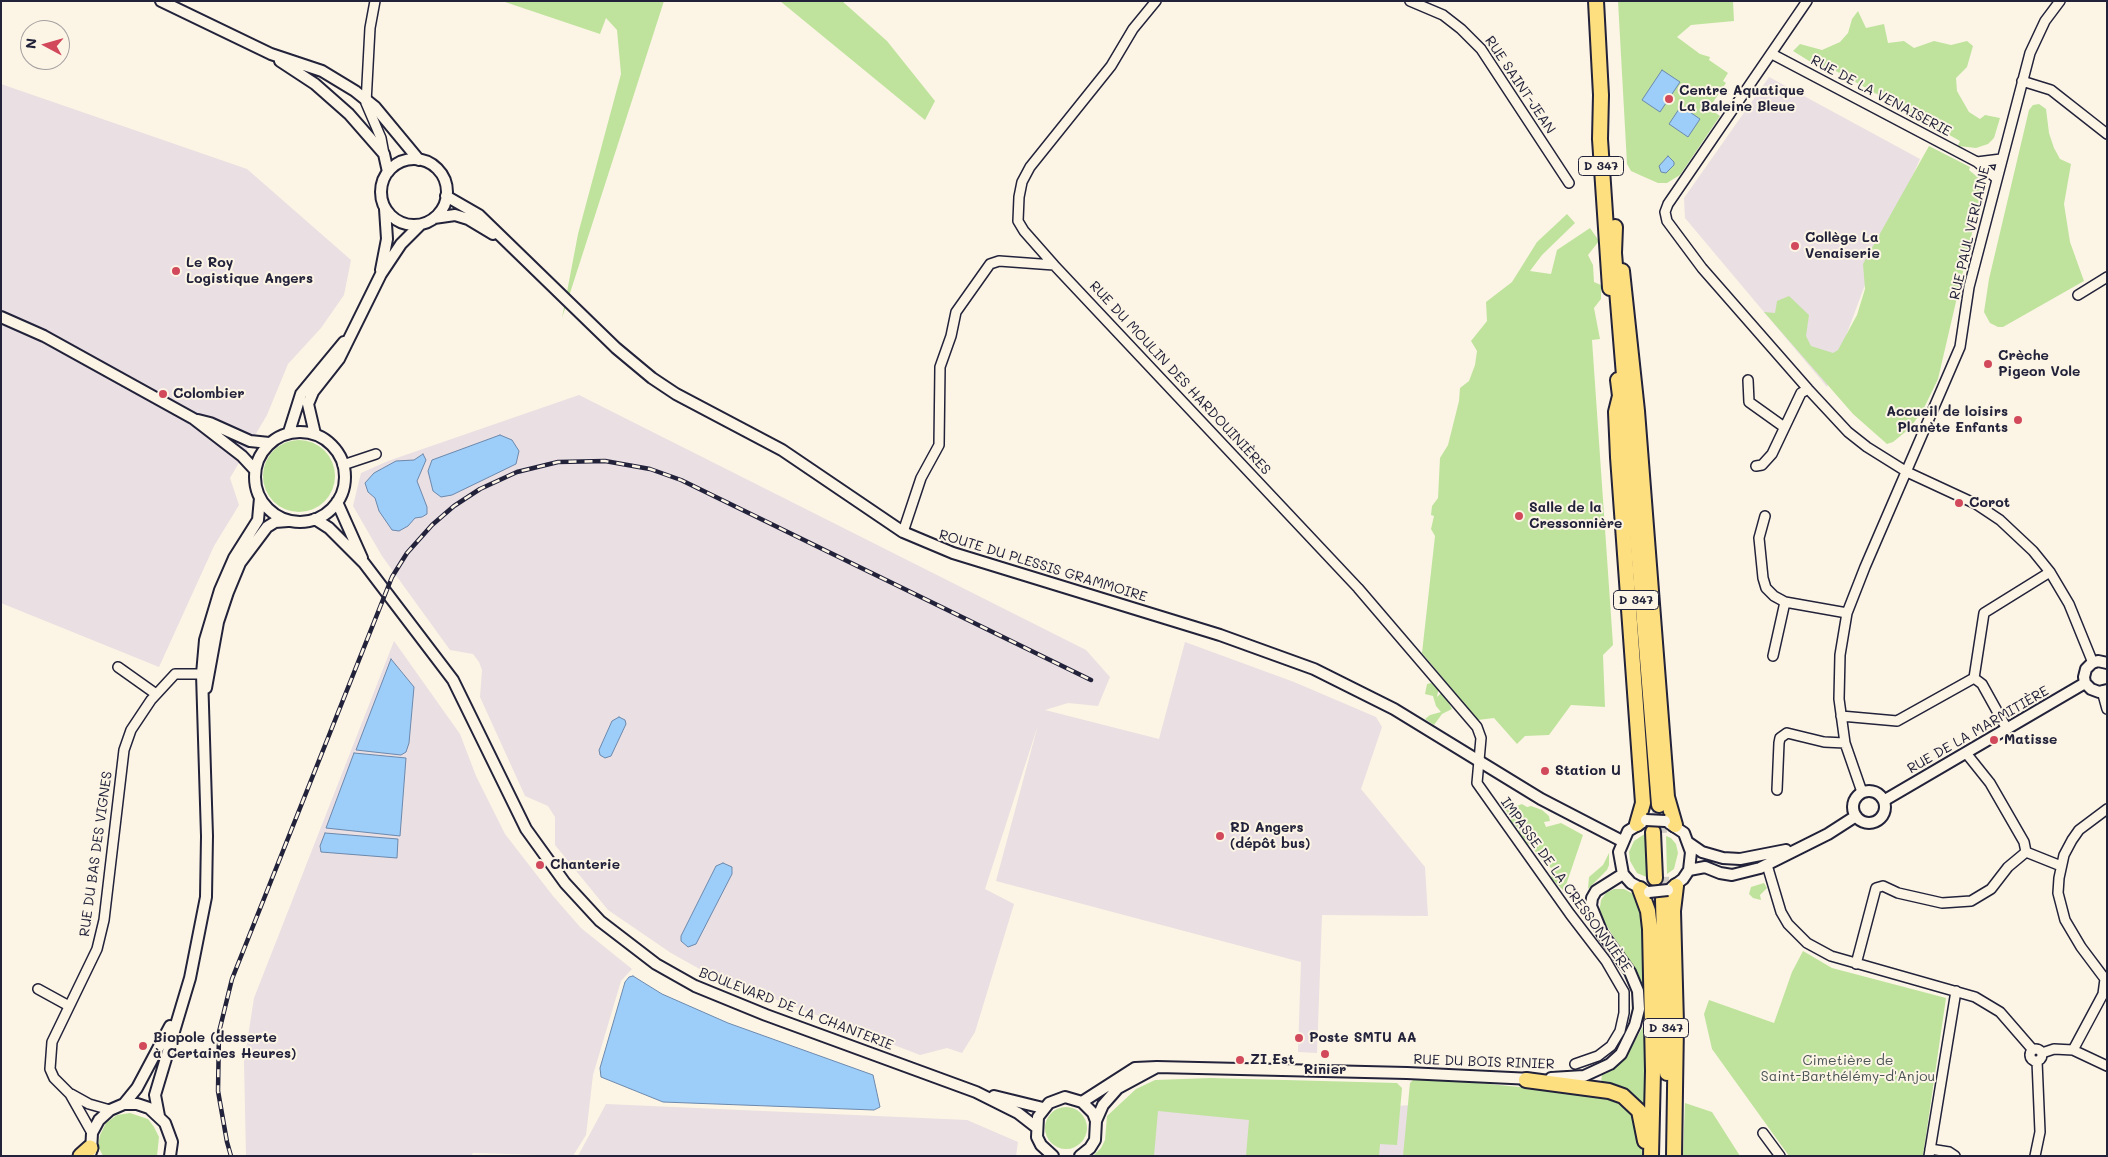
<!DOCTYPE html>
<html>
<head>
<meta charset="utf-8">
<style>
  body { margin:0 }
  #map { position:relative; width:2108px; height:1157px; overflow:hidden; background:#fcf5e5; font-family:Mali,sans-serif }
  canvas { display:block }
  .frame { position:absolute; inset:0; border:2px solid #22223b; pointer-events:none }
  .north { position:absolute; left:20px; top:20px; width:50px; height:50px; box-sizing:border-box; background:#fcf5e5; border:1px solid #a5a1a1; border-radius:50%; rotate:276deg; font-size:14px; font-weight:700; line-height:20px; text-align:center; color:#22223b }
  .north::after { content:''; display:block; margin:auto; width:18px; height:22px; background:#d1495b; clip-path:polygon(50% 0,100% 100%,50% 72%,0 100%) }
</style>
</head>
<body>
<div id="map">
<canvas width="2108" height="1157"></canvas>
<div class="frame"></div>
<div class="north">N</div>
</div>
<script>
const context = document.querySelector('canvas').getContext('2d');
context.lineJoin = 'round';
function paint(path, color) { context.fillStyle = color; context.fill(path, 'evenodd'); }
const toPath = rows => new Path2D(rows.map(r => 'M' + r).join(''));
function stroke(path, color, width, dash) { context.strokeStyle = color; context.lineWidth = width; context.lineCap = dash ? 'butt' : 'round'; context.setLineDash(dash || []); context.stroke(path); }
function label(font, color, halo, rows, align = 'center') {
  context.font = font + ' Mali,sans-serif'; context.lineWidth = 4; context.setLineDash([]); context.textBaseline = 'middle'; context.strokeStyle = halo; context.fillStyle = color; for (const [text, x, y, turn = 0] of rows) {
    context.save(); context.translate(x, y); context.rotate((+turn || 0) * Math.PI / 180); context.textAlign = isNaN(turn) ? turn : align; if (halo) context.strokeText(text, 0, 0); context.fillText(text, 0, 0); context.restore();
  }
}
paint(toPath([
  [1769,77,1920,159,1869,274,1827,387,1685,218,1684,198],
  [1,84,247,169,351,260,344,295,321,328,288,364,267,415,230,478,239,505,214,546,159,667,1,603],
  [579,395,1086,650,1110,677,1098,706,1068,703,1045,710,1159,739,1185,642,1294,682,1376,717,1382,727,1361,789,1425,867,1428,916,1322,915,1317,1053,1298,1052,1301,962,996,881,1038,725,985,889,1014,904,975,1032,962,1053,947,1048,920,1055,705,972,671,953,608,910,555,845,555,817,548,806,525,796,480,697,482,670,479,662,473,654,450,650,382,556,353,506,361,473,388,461],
  [394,641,460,734,476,776,505,834,553,896,581,928,632,969,621,981,593,1075,586,1135,573,1156,473,1153,471,1156,246,1156,244,1062,254,998],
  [1566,1095,1619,1156,1152,1156,1156,1109,1257,1115],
  [606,1104,967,1120,1018,1142,1016,1156,578,1156]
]), '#eadfe2');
paint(toPath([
  [502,1,664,1,562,318,578,234,621,74,617,30,606,18,600,34],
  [780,1,842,1,887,41,935,101,925,120],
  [1618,1,1733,1,1734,21,1691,25,1677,37,1700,54,1710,57,1709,60,1728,73,1723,81,1726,83,1709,108,1720,116,1680,175,1667,183,1658,183,1642,176,1631,171,1627,164],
  [1858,11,1866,28,1884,24,1888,43,1904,41,1914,48,1934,41,1951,45,1967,41,1973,46,1967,67,1956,78,1957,91,1969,112,1980,119,1985,115,2000,118,1994,138,1988,144,1976,148,1958,146,1960,141,1827,66,1822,69,1793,51,1800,44,1822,50,1840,42,1848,33,1852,19],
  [2039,104,2046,109,2049,133,2054,148,2060,159,2071,164,2064,204,2070,242,2084,281,2003,327,1998,327,1990,323,1984,312,1989,279,2029,110,2033,105],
  [1929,146,1970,167,1969,170,1981,180,1983,186,1938,379,1923,410,1909,429,1893,442,1887,444,1853,414,1764,312,1775,313,1777,301,1789,296,1809,315,1806,336,1811,346,1833,353,1838,350,1857,315,1865,289,1863,264],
  [1567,214,1575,223,1542,255,1530,271,1551,274,1557,250,1590,228,1599,241,1588,255,1593,265,1594,282,1601,285,1601,299,1594,308,1600,339,1592,340,1613,645,1603,655,1605,707,1571,705,1549,735,1525,736,1517,744,1494,718,1478,720,1422,653,1435,536,1431,529,1434,516,1431,515,1432,506,1438,498,1440,458,1448,445,1459,401,1460,388,1469,381,1475,365,1477,351,1471,341,1487,321,1486,302,1512,282,1537,242],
  '263 476a36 36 0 1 1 72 0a36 36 0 1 1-72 0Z',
  [1431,683,1439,686,1437,697,1441,693,1445,696,1452,709,1442,714,1434,725,1425,719,1430,715,1441,712,1436,706,1433,696,1425,694,1427,684],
  [1522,804,1527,807,1531,806,1542,810,1549,816,1550,821,1544,822,1546,827,1561,823,1583,835,1564,891,1551,878,1554,869,1545,865,1532,847,1522,840,1517,827,1512,823,1506,810],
  [1646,833,1649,878,1637,873,1630,861,1629,852,1634,841],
  [1666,836,1671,838,1676,844,1678,853,1674,869,1667,874],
  [1609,853,1609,865,1607,870,1588,889,1589,877,1603,865],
  [1764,883,1767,888,1760,895,1761,900,1753,898,1749,894,1751,887],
  [1614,889,1624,889,1637,896,1643,906,1646,988,1642,987,1632,965,1599,914,1601,900,1606,893],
  [1803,951,1832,968,1946,998,1923,1156,1789,1156,1712,1049,1704,1014,1709,1000,1774,1023,1792,972],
  [1645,1023,1646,1024,1647,1114,1601,1082,1602,1075,1617,1065,1630,1050],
  [1416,1077,1613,1096,1632,1109,1641,1129,1642,1156,1403,1156,1410,1083],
  [1211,1078,1397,1083,1402,1088,1397,1145,1380,1144,1379,1156,1246,1156,1249,1120,1158,1111,1154,1156,1093,1156,1101,1148,1105,1140,1107,1116,1136,1089,1155,1080],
  [1685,1103,1712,1112,1740,1156,1683,1156],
  '1045 1128a21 21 0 1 1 42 0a21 21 0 1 1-42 0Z',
  [130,1113,148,1119,154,1127,159,1137,157,1156,103,1156,98,1146,100,1135,106,1123,117,1115]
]), '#bfe39d');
const water = toPath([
  [1662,70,1680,82,1660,112,1642,100,1662,70],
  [1681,106,1700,119,1688,137,1669,124,1681,106],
  [1668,156,1674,162,1674,165,1666,173,1661,172,1659,166,1668,156],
  [500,435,512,440,519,451,516,464,452,495,441,497,433,491,428,471,432,460,500,435],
  [423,454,426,460,417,481,427,507,427,514,422,517,415,518,408,526,399,531,392,530,379,511,375,498,368,492,365,483,374,473,396,461,414,460,423,454],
  [391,659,414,687,409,743,406,752,401,755,356,750,391,659],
  [619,717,625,720,626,724,611,756,605,758,600,755,599,750,612,721,619,717],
  [354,753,406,758,400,836,326,828,354,753],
  [325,833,398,839,397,858,321,852,320,846,325,833],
  [723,863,732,867,732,874,696,944,688,947,681,941,681,936,716,866,723,863],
  [633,976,662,994,728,1023,873,1075,880,1107,874,1110,663,1102,601,1077,600,1068,625,982,629,977,633,976]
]);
paint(water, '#9dcdf9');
stroke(water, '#6c89ad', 1);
stroke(toPath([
  [1659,805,1660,833],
  [1662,877,1663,899]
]), '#d0cbc3', 14, [14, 7]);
const minor = toPath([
  [375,1,370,28,366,103,381,138,384,154],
  [1156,1,1133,29,1111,66,1030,167,1022,182,1019,197,1018,221,1024,231,1054,265,1358,588,1477,727,1481,738,1477,783,1570,914,1606,961,1624,992,1624,1013,1620,1031,1611,1046,1598,1056,1575,1064],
  [1410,1,1443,15,1461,29,1481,49,1569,183],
  [1807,1,1668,204,1665,212,1667,221,1702,268,1808,389,1848,432,1867,447,1907,472,1976,504,2000,520,2033,551,2050,572,2069,604,2093,663],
  [1772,54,1977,162,1996,178],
  [2022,81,2051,90,2107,134],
  [1977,162,2001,159],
  [2078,295,2107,277],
  [1748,380,1749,402,1784,427],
  [343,465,376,454],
  [1756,466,1762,465,1772,454,1801,393,1808,389],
  [1765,516,1759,538,1763,578,1766,588,1774,596,1785,602,1847,613],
  [903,532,921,478,939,445,940,367,951,336,956,312,990,264,999,261,1054,265],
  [1773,656,1785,602],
  [118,667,156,694],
  [1974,678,1982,684,2007,729],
  [2102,691,2107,709],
  [1841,716,1897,721,1974,678,1984,613,2050,572],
  [1777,790,1779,743,1780,738,1787,733,1824,742,1845,743],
  [1862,792,1845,743,1839,699,1840,655,1847,613,1865,567,1960,347,1969,287,2030,53,2045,21,2060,1],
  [2026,852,2061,866],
  [1767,865,1781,912,1788,924,1807,943,1831,956,1975,997,2000,1012,2033,1050],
  [1856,964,1876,888,1883,886,1898,893,1942,903,1971,901,1991,889,2008,867,2026,852,2024,842,1990,783,1966,753],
  [38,989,69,1006],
  '2030 1055a6 6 0 1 1 12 0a6 6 0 1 1-12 0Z',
  [2073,1050,2103,994,2105,979,2081,947,2065,920,2058,893,2059,878,2064,855,2072,840,2079,830,2107,809],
  [2042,1053,2054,1049,2073,1050,2107,1066],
  [71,1094,89,1104,110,1110],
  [92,1133,70,1094,54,1078,50,1069,52,1042,97,949,104,920,124,750,131,730,151,700,175,674,202,674],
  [1763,1133,1780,1156],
  [1930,1149,1949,1152,1955,1156],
  [1929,1156,1956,991],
  [2035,1156,2040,1132,2037,1061]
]);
const tertiary = toPath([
  [161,1,271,54,322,71,355,91,375,107,419,160],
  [280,61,315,84,349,114,384,154,388,172],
  '381 192a33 33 0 1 1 66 0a33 33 0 1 1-66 0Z',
  [446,196,479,215,616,348,652,378,676,394,782,450,903,532,953,553,1220,635,1314,669,1394,709,1541,799,1622,841],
  [434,218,455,215,468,219,493,234],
  [381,270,387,239,385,209],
  [1,317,44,336,194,419,242,456,255,470],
  [198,420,210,423,250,441,269,443],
  '255 477a45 45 0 1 1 90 0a45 45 0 1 1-90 0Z',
  [289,432,301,394,344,342],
  [315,434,308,404,313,392,339,359,381,274,401,244,420,225],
  [337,502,362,558],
  [315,519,329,528,364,563,453,680,526,829,565,883,600,921,656,964,695,986,766,1015,976,1092,1018,1113,1036,1127],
  [2107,663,2098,661,2092,663,2086,669,2084,677,2085,683,2091,689,2099,692,2107,690],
  [206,688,218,622,228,592,240,563,267,527,275,522,288,521],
  '1853 807a16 16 0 1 1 32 0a16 16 0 1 1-32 0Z',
  [1885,800,2085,683],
  [1643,822,1628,831,1619,852,1623,874,1631,883,1646,891],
  [1669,823,1684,833,1691,852,1689,870,1683,879,1671,888],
  [1689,843,1702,852,1723,858,1740,859,1786,850],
  [1689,870,1705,867,1720,873,1732,875,1760,868,1828,834,1856,816],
  [1551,1078,1584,1076,1610,1064,1621,1054,1635,1025,1639,1009,1638,991,1630,972,1602,933,1591,906,1592,898,1596,891,1623,874],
  [994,1096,1043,1108],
  [1082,1102,1135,1068,1157,1067,1407,1073,1532,1079],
  [124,1104,137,1088,170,1026],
  [159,1116,155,1095,190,978,206,897,207,836,202,674,205,640,220,590,234,558,258,520,260,498],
  [1096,1121,1103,1105,1118,1088,1155,1068],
  [91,1152,92,1133,99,1120,110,1110,124,1104,137,1104,149,1108,165,1123,172,1142,170,1156],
  [1053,1156,1041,1145,1037,1137,1038,1117,1049,1103,1065,1097,1082,1102,1093,1113,1096,1121,1095,1140,1090,1148,1080,1156]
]);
const primary = toPath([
  [1596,1,1601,95,1600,139,1610,288],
  [1622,271,1637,411,1667,797,1675,825],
  [1618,380,1620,396,1616,412,1618,457,1643,803,1637,824]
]);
const trunk = toPath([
  [1615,227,1614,253,1659,805],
  [1653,832,1655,878],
  [1640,889,1648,911,1650,929,1653,1071,1651,1156],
  [1663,899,1667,1073],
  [1526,1080,1609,1091,1623,1096,1639,1111,1645,1141],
  [1674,1156,1676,1024,1673,911,1676,886]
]);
const motorway = toPath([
  [81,1156,90,1148]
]);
stroke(minor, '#22223b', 12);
stroke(tertiary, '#22223b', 14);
stroke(primary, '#22223b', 18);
stroke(trunk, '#22223b', 18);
stroke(motorway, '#22223b', 19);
stroke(minor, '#fcf5e5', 9);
stroke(tertiary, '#fcf5e5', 10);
stroke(primary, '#fedf80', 14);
stroke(trunk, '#fedf80', 14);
stroke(motorway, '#fedf80', 15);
const rail = toPath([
  [231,1156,227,1142,218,1091,219,1032,232,979,392,577,407,553,432,525,454,506,480,489,517,472,558,462,605,461,650,469,681,480,1091,680]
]);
stroke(rail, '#22223b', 4.5);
stroke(rail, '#fcf5e5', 2.5, [8]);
const tertiaryBridge = toPath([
  [1646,820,1665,821],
  [1649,892,1668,890]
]);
stroke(tertiaryBridge, '#22223b', 14, []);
stroke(tertiaryBridge, '#fcf5e5', 10);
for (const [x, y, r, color] of [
  [1669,99,5,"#d1495b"],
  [1795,246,5,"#d1495b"],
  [176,271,5,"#d1495b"],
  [1988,364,5,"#d1495b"],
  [163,394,5,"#d1495b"],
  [2018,420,5,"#d1495b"],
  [1959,503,5,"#d1495b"],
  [1519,516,5,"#d1495b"],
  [1994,740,5,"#d1495b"],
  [1545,771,5,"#d1495b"],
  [1220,836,5,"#d1495b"],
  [540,865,5,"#d1495b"],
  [1299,1038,5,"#d1495b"],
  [143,1046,5,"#d1495b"],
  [1325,1054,5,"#d1495b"],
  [1240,1060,5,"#d1495b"]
]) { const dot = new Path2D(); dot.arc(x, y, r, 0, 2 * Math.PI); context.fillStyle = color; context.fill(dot); stroke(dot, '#fcf5e5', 2); }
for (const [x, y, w] of [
  [1601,166,45],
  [1636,600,45],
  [1666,1028,45]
]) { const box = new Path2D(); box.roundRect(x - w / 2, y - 9.5, w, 19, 4); context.fillStyle = '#fcf5e5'; context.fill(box); stroke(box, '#22223b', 1); }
label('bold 12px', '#22223b', null, [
  ["D 347",1601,166],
  ["D 347",1636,600],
  ["D 347",1666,1028]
]);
label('14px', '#22223b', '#fcf5e5', [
  ["RUE SAINT-JEAN",1520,85,56],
  ["RUE DE LA VENAISERIE",1881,96,28],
  ["RUE PAUL VERLAINE",1970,233,-77],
  ["RUE DU MOULIN DES HARDOUINIÈRES",1180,378,47],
  ["ROUTE DU PLESSIS GRAMMOIRE",1043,566,17],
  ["RUE DE LA MARMITIÈRE",1978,730,-30],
  ["RUE DU BAS DES VIGNES",96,854,-82],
  ["IMPASSE DE LA CRESSONNIÈRE",1566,885,54],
  ["BOULEVARD DE LA CHANTERIE",796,1009,21],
  ["RUE DU BOIS RINIER",1484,1062,2]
]);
label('bold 14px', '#22223b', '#fcf5e5', [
  ["Centre Aquatique",1679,91],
  ["La Baleine Bleue",1679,107],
  ["Collège La",1805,238],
  ["Venaiserie",1805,254],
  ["Le Roy",186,263],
  ["Logistique Angers",186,279],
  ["Crèche",1998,356],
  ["Pigeon Vole",1998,372],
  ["Colombier",173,394],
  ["Accueil de loisirs",2008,412,"right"],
  ["Planète Enfants",2008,428,"right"],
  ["Corot",1969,503],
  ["Salle de la",1529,508],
  ["Cressonnière",1529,524],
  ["Matisse",2004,740],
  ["Station U",1555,771],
  ["RD Angers",1230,828],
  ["(dépôt bus)",1230,844],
  ["Chanterie",550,865],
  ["Biopole (desserte",153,1038],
  ["à Certaines Heures)",153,1054],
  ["Poste SMTU AA",1309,1038],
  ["ZI Est",1250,1060],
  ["Rinier",1325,1070,"center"]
], 'left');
label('14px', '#495254', '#fcf5e5', [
  ["Cimetière de",1848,1061],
  ["Saint-Barthélémy-d'Anjou",1848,1077]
]);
</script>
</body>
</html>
